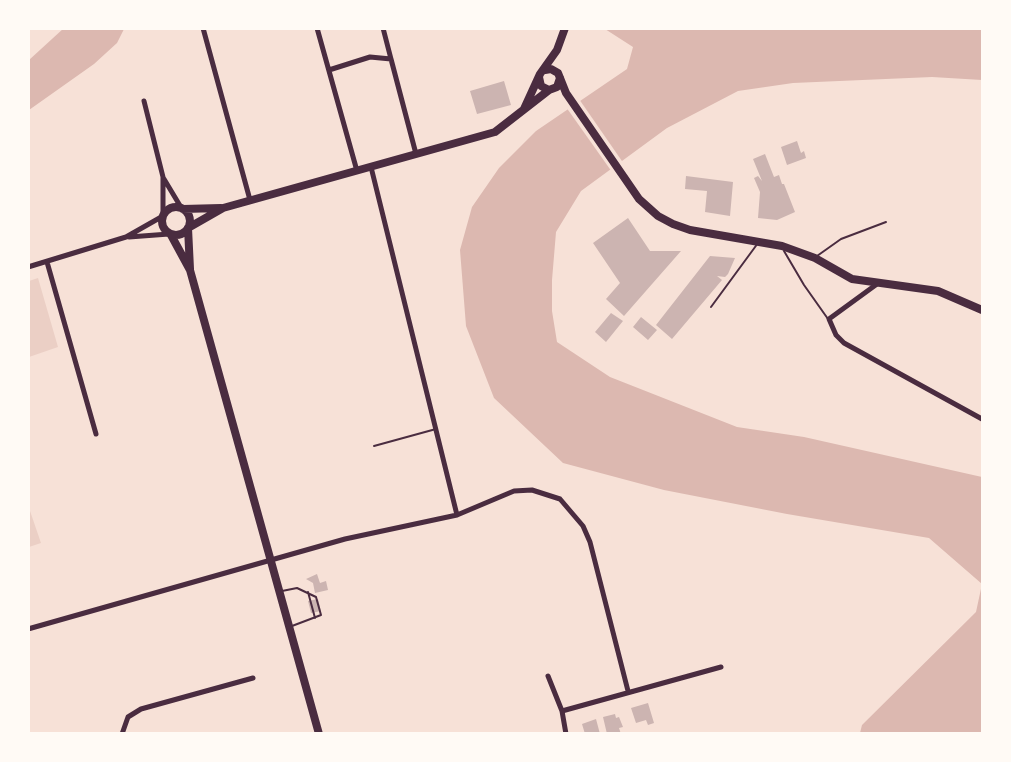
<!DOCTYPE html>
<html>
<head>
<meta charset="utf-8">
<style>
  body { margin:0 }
  #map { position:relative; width:1011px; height:762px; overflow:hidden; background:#f7e1d7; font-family:Karla,sans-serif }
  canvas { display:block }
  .frame { position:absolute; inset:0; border:30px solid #fffaf5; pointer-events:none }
</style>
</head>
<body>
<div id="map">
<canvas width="1011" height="762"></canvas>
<div class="frame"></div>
</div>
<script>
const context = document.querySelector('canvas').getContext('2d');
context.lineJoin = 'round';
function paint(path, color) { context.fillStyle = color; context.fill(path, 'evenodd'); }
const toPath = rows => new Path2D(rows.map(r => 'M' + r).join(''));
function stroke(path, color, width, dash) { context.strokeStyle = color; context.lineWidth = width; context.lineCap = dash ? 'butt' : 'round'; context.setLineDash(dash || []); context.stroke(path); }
paint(toPath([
  [38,278,58,347,29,357,29,281],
  [29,508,41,543,29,547,28,547]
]), '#ebcfc5');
paint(toPath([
  [64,28,124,29,117,43,94,64,29,110,29,60],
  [605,29,982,29,982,80,932,77,793,83,738,91,667,128,581,191,556,232,552,280,552,311,557,342,610,377,737,427,804,437,982,477,981,733,860,733,862,725,976,612,982,584,929,538,787,514,664,490,563,463,494,398,466,326,460,250,472,207,499,168,536,131,627,69,633,47]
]), '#dcb8b0');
paint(toPath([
  [579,99,624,164,612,172,566,107]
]), '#f7e1d7');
paint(toPath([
  [504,81,511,105,477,114,470,91],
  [797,141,801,153,804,151,806,158,787,165,781,147],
  [765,154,774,177,779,175,782,184,784,184,795,212,777,220,758,218,760,192,754,178,758,176,762,181,753,159],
  [686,176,733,182,730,216,705,212,707,191,685,189],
  [628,218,650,251,681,251,624,316,606,299,620,283,593,243],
  [710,256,735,258,728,274,725,277,717,276,722,280,672,339,656,325],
  [611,313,623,321,606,342,595,332],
  [641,317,657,330,648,340,633,327],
  [317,574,320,583,326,581,328,590,315,593,313,583,306,579],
  [318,599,321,611,311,613,308,601],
  [648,703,654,723,648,725,646,720,636,723,631,708],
  [615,714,616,718,619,717,623,727,619,728,621,734,607,734,603,717],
  [596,719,600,734,585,734,582,724]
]), '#ccb4b1');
stroke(toPath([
  [784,251,804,285,828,319],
  [817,256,841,239,886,222],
  [711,307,758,243],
  [374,446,436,429],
  [282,591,297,588,316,597,321,615,292,626],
  [308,592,315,618]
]), '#4a2c40', 2);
stroke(toPath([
  [203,28,250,200],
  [317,28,357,171],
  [383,28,391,59],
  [329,70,370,57,391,59,416,154],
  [144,101,163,177,163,215],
  [371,167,457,515],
  [164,179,182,209],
  [129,237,169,234],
  [47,262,96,434],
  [28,267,126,237,163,216],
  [877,284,829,319,836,335,844,343,982,419],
  [28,629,345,539,457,515,514,491,532,490,560,499,583,526,590,542,628,691],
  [548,676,562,711,566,734],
  [562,711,721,667],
  [122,734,128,717,141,709,253,678]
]), '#4a2c40', 5);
stroke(toPath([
  [545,70,551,69,558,73,566,93,639,199,658,216,673,224,690,230,782,246,815,258,852,279,938,291,982,310],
  [539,77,541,86,549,90,557,87,560,78],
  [524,109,540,74,557,50,565,28],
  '162 221a14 14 0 1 1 28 0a14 14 0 1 1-28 0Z',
  [183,209,221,208],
  [188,228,223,208,495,132,549,90],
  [188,228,190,269],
  [171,235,190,270,319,734]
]), '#4a2c40', 8);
</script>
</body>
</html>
